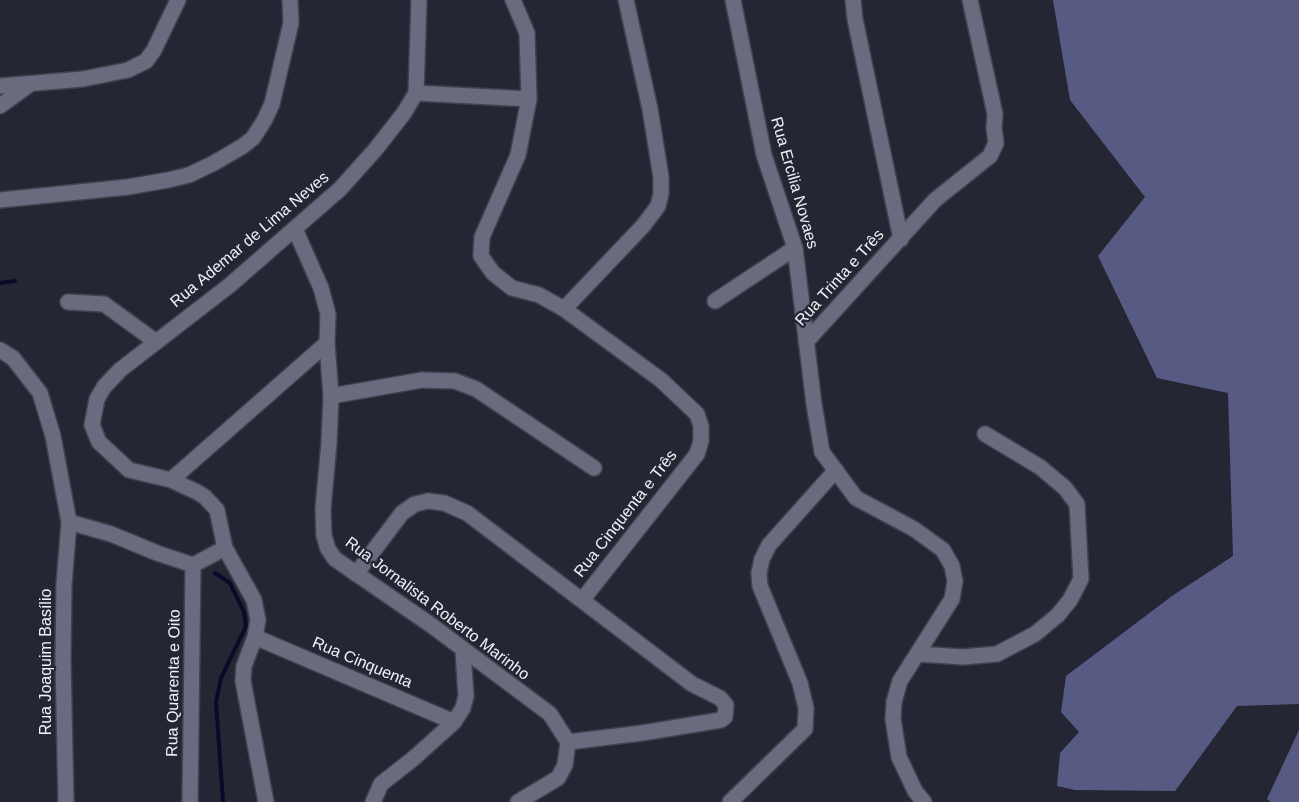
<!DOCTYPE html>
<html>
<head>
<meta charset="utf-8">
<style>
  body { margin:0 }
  canvas { display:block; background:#252633 }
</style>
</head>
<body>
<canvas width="1299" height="802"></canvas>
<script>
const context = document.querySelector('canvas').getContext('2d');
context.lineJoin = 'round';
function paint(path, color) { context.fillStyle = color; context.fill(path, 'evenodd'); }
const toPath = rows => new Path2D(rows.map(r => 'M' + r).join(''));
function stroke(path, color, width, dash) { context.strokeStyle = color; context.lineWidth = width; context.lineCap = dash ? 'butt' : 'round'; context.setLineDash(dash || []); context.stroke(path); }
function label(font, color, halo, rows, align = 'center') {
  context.font = font + ' Helvetica,sans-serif'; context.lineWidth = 4.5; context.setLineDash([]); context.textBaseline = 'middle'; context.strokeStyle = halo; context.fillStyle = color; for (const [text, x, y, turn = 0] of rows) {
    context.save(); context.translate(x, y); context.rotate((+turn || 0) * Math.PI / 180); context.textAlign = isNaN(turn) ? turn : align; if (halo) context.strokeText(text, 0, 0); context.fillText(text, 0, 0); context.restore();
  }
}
paint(toPath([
  [1053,0,1299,0,1299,704,1237,706,1175,791,1075,790,1057,786,1060,753,1079,732,1061,712,1066,676,1172,596,1233,556,1228,393,1157,378,1098,256,1145,197,1070,100],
  [1299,730,1299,802,1271,802,1267,799]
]), '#575b83');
stroke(toPath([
  [0,283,15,281],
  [215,573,230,583,244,612,246,626,221,678,216,702,223,802]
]), '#0b0929', 4);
const minor = toPath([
  [513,0,527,33,529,99,518,155,482,237,481,256,493,273,512,288,539,295,564,309,661,380,697,414,701,426,701,441,697,454,583,599],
  [733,0,764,155,795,248,814,404,822,452,856,498,914,529,943,550,952,566,955,581,952,599,900,681,894,702,893,719,899,757,915,791,924,802],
  [853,0,855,19,901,239],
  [0,86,83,79,128,70,146,61,154,50,178,0],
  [416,93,529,99],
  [0,106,29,85],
  [0,200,128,187,168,180,189,175,214,163,243,146,253,138,264,121,272,104,291,23,290,0],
  [295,229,321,288,328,314,327,343,331,396,329,443,323,509,324,536,328,549,335,559,431,625,550,714,568,742,565,765,558,778,518,802],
  [715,301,795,248],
  [68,302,104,304,155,341],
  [564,309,643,226,658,206,661,194,661,177,650,109,626,0],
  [806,342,935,200,990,156,996,143,994,128,995,114,970,0],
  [0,350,13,358,40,393,53,436,69,522,111,534,157,553,193,565],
  [331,396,422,380,455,381,476,389,594,468],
  [171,480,327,343],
  [193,565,225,548],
  [356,574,402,513,415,504,428,501,444,503,467,513,692,684,720,698,726,705,725,717,721,720,642,733,568,742],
  [255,637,454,722],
  [918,654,963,657,997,654,1035,634,1058,615,1070,600,1081,579,1077,504,1065,488,1040,467,985,434],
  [66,802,63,660,64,585,69,522],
  [190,802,193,565],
  [266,802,243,681,244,666,255,637,258,620,254,600,225,548,217,510,205,497,197,492,171,480,129,470,99,442,92,425,97,399,104,387,120,370,230,285,340,189,375,150,404,113,416,93,419,0],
  [373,802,381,784,414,758,454,722,463,708,466,696,463,651],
  [730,802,805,729,806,708,800,683,760,586,759,573,762,559,769,545,836,470]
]);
stroke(minor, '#41424f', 18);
stroke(minor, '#696b7e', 15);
label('16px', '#f0f1fa', '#252633', [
  ["Rua Ercilia Novaes",794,183,74],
  ["Rua Ademar de Lima Neves",250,240,-40],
  ["Rua Trinta e Três",840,278,-48],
  ["Rua Cinquenta e Três",626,514,-52],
  ["Rua Jornalista Roberto Marinho",437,609,37],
  ["Rua Joaquim Basílio",47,662,-90],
  ["Rua Cinquenta",362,663,23],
  ["Rua Quarenta e Oito",174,683,-89]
]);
</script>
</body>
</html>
